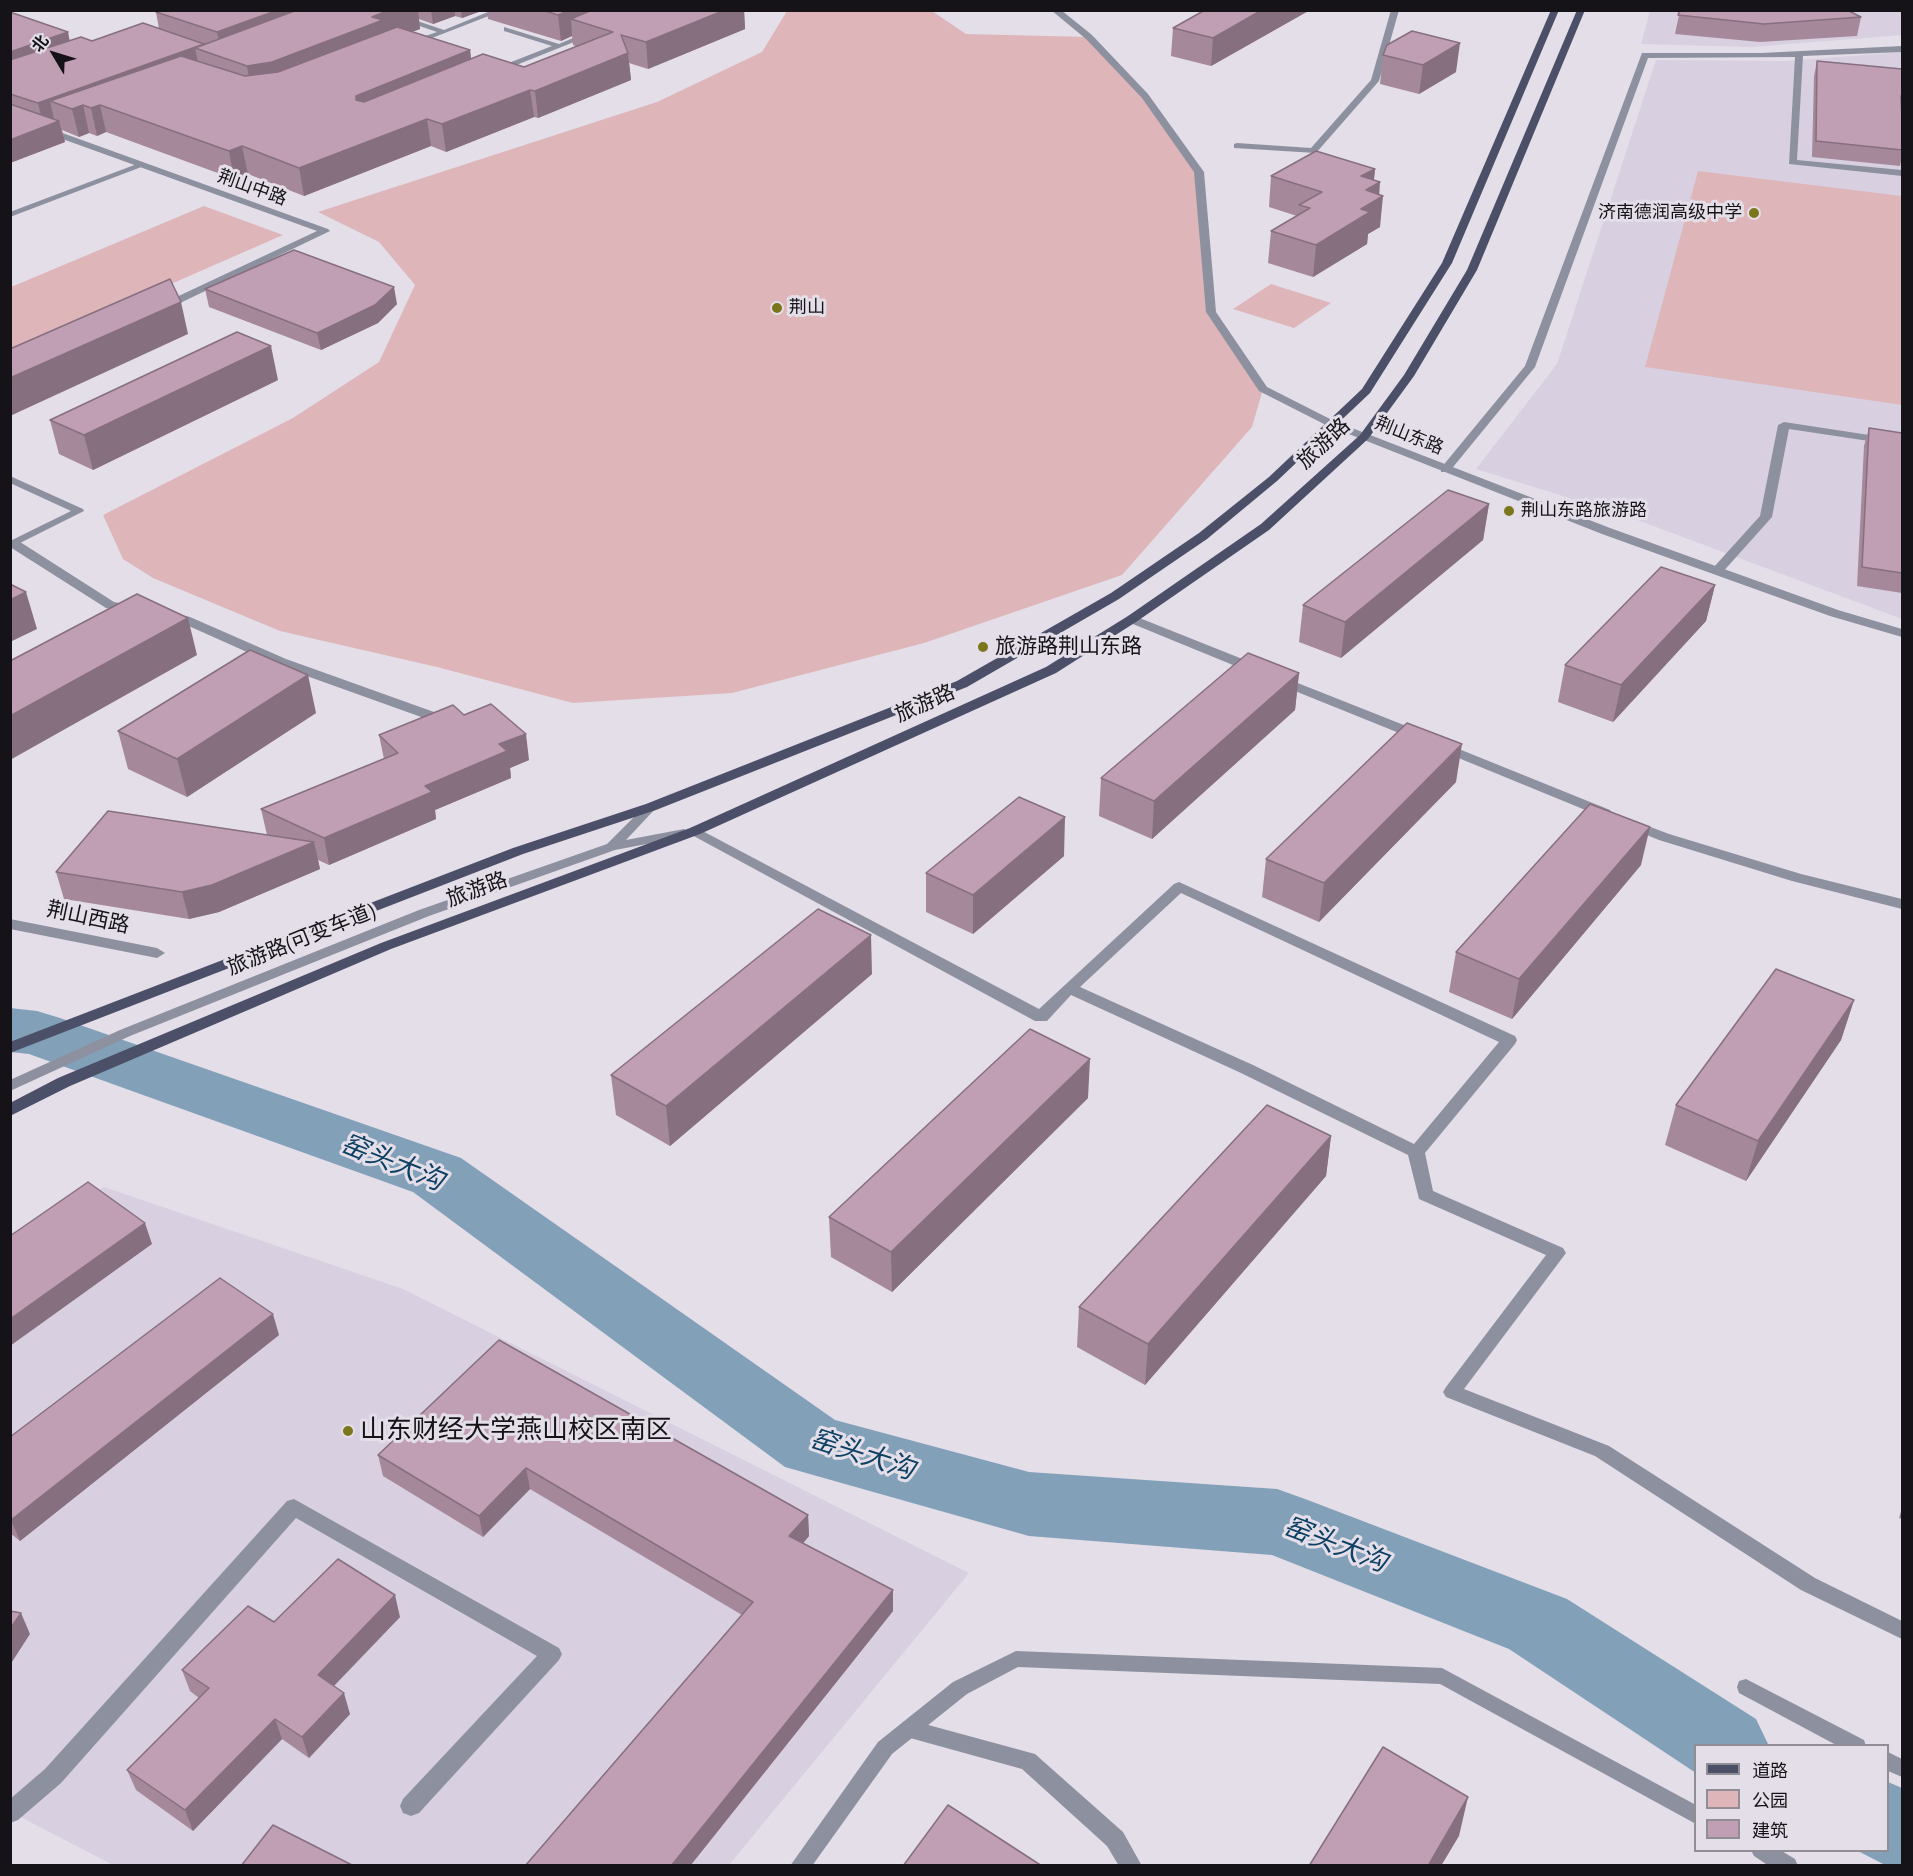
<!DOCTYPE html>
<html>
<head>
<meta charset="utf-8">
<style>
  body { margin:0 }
  #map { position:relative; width:1913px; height:1876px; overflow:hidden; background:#e3dee8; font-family:"PT Sans Narrow","Noto Sans SC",sans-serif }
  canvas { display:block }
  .frame { position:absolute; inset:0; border:12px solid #151317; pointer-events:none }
  .legend { position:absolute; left:1694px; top:1744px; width:195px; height:108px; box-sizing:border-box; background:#e3dee8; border:2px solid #918d94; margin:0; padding:8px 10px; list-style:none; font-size:18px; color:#151317 }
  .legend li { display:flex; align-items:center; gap:12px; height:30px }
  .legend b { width:30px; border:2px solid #918d94 }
  .north { position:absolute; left:24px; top:24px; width:60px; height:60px; -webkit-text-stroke:4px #e3dee8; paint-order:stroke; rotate:308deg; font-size:16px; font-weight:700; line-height:24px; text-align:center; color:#151317 }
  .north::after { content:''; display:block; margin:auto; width:21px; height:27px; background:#151317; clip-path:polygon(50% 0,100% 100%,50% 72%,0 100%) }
</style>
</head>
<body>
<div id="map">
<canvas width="1913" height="1876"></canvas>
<div class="frame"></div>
<ul class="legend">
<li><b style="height:8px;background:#4b5068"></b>道路</li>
<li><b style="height:16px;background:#deb6ba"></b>公园</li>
<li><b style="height:16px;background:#c09fb4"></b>建筑</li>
</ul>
<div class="north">北</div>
</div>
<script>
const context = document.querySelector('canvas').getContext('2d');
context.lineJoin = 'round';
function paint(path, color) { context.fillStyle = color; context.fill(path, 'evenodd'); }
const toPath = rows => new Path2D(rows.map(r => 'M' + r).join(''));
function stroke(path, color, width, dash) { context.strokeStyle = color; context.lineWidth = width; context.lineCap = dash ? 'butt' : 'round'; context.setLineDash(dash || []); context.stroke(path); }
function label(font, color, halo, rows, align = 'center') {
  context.font = font + ' "PT Sans Narrow","Noto Sans SC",sans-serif'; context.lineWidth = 6; context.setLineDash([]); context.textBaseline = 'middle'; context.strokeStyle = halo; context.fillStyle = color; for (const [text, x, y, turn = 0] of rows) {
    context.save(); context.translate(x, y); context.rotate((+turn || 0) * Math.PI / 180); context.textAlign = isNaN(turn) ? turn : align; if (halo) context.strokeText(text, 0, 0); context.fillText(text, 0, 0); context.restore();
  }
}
paint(toPath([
  [1650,11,1902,11,1902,35,1751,47,1641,44],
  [1902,52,1902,619,1624,515,1476,469,1557,364,1656,60,1786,61],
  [104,1187,403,1289,969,1573,729,1865,113,1865,11,1812,11,1233]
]), '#d8d0e1');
paint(toPath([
  [787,11,932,11,966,34,1089,37,1145,96,1199,172,1211,312,1263,389,1252,427,1122,575,924,643,732,693,573,703,437,667,280,631,153,578,123,559,103,515,293,418,379,362,415,285,379,242,318,212,657,102,762,52],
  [1698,171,1902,196,1902,405,1645,367],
  [204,206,283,235,11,354,11,287],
  [1271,284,1331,303,1294,328,1233,309]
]), '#deb6ba');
paint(toPath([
  [10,1008,37,1011,60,1018,461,1158,835,1420,1029,1472,1277,1489,1305,1499,1567,1599,1756,1719,1769,1746,1696,1746,1696,1773,1509,1649,1272,1555,1029,1536,785,1467,413,1192,29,1054,10,1052,10,1008],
  [1888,1782,1902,1788,1902,1866,1887,1866,1856,1850,1888,1850,1888,1782]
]), '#83a0b9');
paint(toPath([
  [373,10,385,10,444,30,493,10,504,10,414,45,410,43,411,41,437,32,373,10],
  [504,27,559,44,587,32,594,34,499,72,496,72,496,68,552,46,504,31,504,27],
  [137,164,144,166,10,217,10,212,137,164],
  [10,476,83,509,84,511,10,548,10,541,71,511,10,483,10,476],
  [651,803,657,807,626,840,684,829,690,833,689,836,615,850,429,916,130,1036,10,1091,10,1080,120,1030,419,910,607,844,647,804,651,803],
  [1016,1651,1442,1668,1696,1805,1696,1824,1440,1684,1018,1667,967,1694,892,1754,812,1866,790,1866,878,1742,953,1682,1016,1651],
  [1746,1679,1864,1740,1866,1746,1838,1746,1739,1693,1737,1687,1739,1681,1746,1679],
  [1888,1752,1902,1759,1902,1777,1888,1771,1888,1752],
  [1751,1850,1780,1850,1795,1859,1798,1866,1769,1866,1754,1856,1751,1850]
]), '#8d919f');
paint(toPath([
  [1391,10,1399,10,1379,81,1316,153,1234,148,1234,144,1237,143,1311,148,1371,80,1391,10],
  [1902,46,1902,52,1803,56,1797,160,1902,170,1902,176,1789,164,1795,57,1648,58,1535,367,1449,472,1441,472,1441,468,1525,366,1642,53,1761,53,1902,46],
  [10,114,328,229,330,231,176,305,168,305,168,301,317,231,10,120,10,114],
  [1784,422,1902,440,1902,446,1789,429,1772,517,1721,574,1713,574,1713,568,1760,516,1778,425,1784,422],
  [10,540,17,540,114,602,140,607,142,610,136,614,106,608,10,547,10,540],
  [168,612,190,617,286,659,434,712,436,715,429,719,424,718,276,665,182,623,164,619,162,616,168,612],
  [1132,615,1260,666,1261,669,1255,673,1250,672,1128,622,1126,619,1128,616,1132,615],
  [1280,676,1424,733,1426,736,1424,739,1414,739,1275,683,1273,680,1275,677,1280,676],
  [1444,743,1610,810,1612,813,1605,817,1600,816,1439,750,1437,747,1444,743],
  [1632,820,1669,834,1801,874,1902,899,1902,909,1792,881,1659,840,1627,827,1625,824,1632,820],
  [695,827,1039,1009,1174,884,1179,882,1515,1036,1517,1040,1515,1044,1425,1153,1433,1191,1563,1248,1566,1253,1464,1389,1609,1446,1815,1578,1902,1621,1902,1639,1801,1590,1595,1456,1446,1397,1443,1392,1446,1387,1546,1255,1419,1199,1408,1155,1241,1073,1071,995,1047,1021,1035,1021,690,834,688,831,690,828,695,827],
  [1181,893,1499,1042,1414,1144,1253,1065,1080,987,1181,893],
  [294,1499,559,1648,562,1654,559,1660,419,1813,411,1816,403,1813,400,1806,403,1799,537,1656,296,1518,61,1783,18,1820,10,1823,10,1799,45,1769,287,1501,294,1499],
  [910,1720,1035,1754,1123,1832,1142,1866,1119,1866,1107,1846,1022,1769,903,1736,900,1729,903,1722,910,1720]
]), '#8d919f');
paint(toPath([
  [1051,10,1061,10,1092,35,1148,94,1204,172,1216,312,1267,387,1334,421,1610,528,1838,610,1902,629,1902,637,1830,616,1602,534,1326,425,1259,391,1206,312,1194,172,1142,98,1086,39,1051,10],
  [10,919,157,948,165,953,157,958,10,929,10,919]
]), '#8d919f');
paint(toPath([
  [1551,10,1559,10,1452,263,1370,393,1277,481,1207,539,1119,599,967,687,656,810,523,854,10,1053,10,1042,513,848,646,804,957,681,1111,593,1199,533,1269,477,1362,389,1442,263,1551,10],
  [1577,10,1585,10,1477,270,1414,376,1368,439,1269,530,1136,622,1056,673,700,834,391,949,70,1086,10,1116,10,1103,58,1078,381,943,690,828,1046,667,1128,616,1261,524,1360,435,1404,375,1467,270,1577,10]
]), '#4b5068');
paint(toPath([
  [161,10,484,10,462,18,455,16,433,24,419,19,420,29,412,32,470,50,471,59,524,67,578,47,573,45,572,36,561,41,488,19,487,10,744,10,745,29,648,69,629,63,631,80,538,118,534,117,446,152,431,146,304,196,248,174,234,179,106,132,97,136,89,133,79,137,62,130,65,142,10,163,10,12,70,41,92,41,159,29,156,12],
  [1205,10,1310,10,1211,66,1171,56,1173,28],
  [1680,10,1861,17,1857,36,1760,42,1675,34],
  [1383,55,1456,72,1419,94,1380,84],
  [1817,61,1902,69,1902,157,1900,166,1812,157,1814,76],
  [1375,169,1374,180,1379,194,1380,227,1368,234,1367,244,1313,277,1268,263,1271,231,1297,216,1269,207,1271,176],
  [205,289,397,304,378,323,321,350,209,307],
  [278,380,93,470,59,454,50,420],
  [1869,428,1902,433,1902,593,1857,586,1864,446],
  [1489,504,1483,540,1341,658,1299,642,1303,605],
  [1715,585,1706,621,1613,722,1558,702,1565,665],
  [1299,673,1295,710,1152,839,1099,816,1101,778],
  [316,713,187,797,128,769,118,731],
  [464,715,529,760,510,768,511,778,435,810,436,819,329,865,318,860,320,869,219,912,189,919,64,899,56,872,267,835,261,809,384,759,379,735],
  [1456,782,1319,922,1262,897,1266,859],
  [1064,856,973,934,926,912,926,873],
  [1641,865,1512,1019,1449,992,1456,952],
  [872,974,670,1146,616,1115,611,1075],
  [1854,1000,1841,1040,1746,1181,1665,1145,1676,1105],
  [1088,1098,892,1292,831,1257,829,1217],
  [1331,1136,1326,1176,1145,1385,1077,1347,1079,1307],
  [279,1335,20,1541,10,1533,10,1437],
  [499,1340,808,1515,809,1536,803,1543,893,1590,893,1611,690,1866,525,1866,742,1615,530,1489,483,1537,383,1476,378,1455],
  [1902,1508,1902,1519,1899,1518],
  [400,1617,334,1686,350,1714,309,1758,282,1739,193,1831,136,1790,127,1770,199,1698,190,1691,182,1670,274,1622]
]), '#a5899b');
paint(toPath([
  [278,10,353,10,222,57,217,32],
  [389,10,418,10,420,29,387,41,252,95,247,66],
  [431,10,455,10,455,16,433,24],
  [461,10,484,10,462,18],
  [570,10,635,10,571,19,572,36,561,41,558,15],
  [725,10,744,10,745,29,648,69,646,42],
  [1262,10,1310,10,1211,66,1213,38],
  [68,32,72,52,10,73,10,52],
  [1460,43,1456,72,1419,94,1423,65],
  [204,44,195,48,199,67,83,105,89,133,79,137,72,109,50,101,54,119,43,124,38,103],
  [470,50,473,76,360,123,356,96],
  [628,53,631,80,538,118,535,91],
  [530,90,534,117,446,152,442,124],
  [100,105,106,132,97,136,91,108],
  [427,119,431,146,304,196,299,168],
  [59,121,65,142,10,163,10,140],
  [242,146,248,174,234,179,229,151],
  [1375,169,1373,187,1380,182,1379,198,1383,196,1380,227,1368,234,1367,244,1313,277,1316,245,1361,176],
  [394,287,397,304,378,323,321,350,317,333],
  [181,302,188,334,10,416,10,378],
  [271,346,278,380,93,470,84,435],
  [1489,504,1483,540,1341,658,1345,622],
  [1715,585,1706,621,1613,722,1621,685],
  [26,592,37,629,10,642,10,600],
  [188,618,197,655,10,760,10,716],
  [1299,673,1295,710,1152,839,1154,801],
  [308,675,316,713,187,797,177,759],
  [526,734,529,760,510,768,511,778,435,810,436,819,329,865,324,838,425,786,499,744],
  [1462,744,1456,782,1319,922,1324,883],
  [1065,817,1064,856,973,934,973,895],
  [1650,827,1641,865,1512,1019,1519,979],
  [314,842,320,869,219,912,189,919,182,892],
  [871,935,872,974,670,1146,666,1106],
  [1854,1000,1841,1040,1746,1181,1758,1141],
  [1090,1059,1088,1098,892,1292,891,1252],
  [1331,1136,1326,1176,1145,1385,1148,1344],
  [145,1223,152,1244,10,1346,10,1319],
  [273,1314,279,1335,20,1541,11,1520],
  [526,1468,530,1489,483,1537,479,1516],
  [808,1515,809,1536,791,1558,789,1536],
  [893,1590,893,1611,690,1866,671,1866],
  [395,1595,400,1617,324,1696,318,1675],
  [21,1613,30,1634,10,1665,10,1629],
  [344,1693,350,1714,309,1758,302,1737],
  [275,1719,282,1739,193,1831,185,1810],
  [1468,1797,1459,1836,1441,1866,1428,1866]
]), '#866f7e');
const building = toPath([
  [161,10,278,10,217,32,156,12,161,10],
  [297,10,389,10,372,17,383,20,272,62,247,66,195,48,297,10],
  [542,10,570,10,558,15,542,10],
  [592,10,725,10,646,42,621,35,628,53,535,91,530,90,442,124,427,119,299,168,242,146,229,151,100,105,91,108,83,105,72,109,50,101,181,56,245,76,278,72,397,27,470,50,356,96,356,100,364,102,483,54,524,67,613,32,571,19,592,10],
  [1205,10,1262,10,1213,38,1173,28,1205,10],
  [1680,10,1847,10,1861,17,1764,24,1678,15,1680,10],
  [10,12,68,32,10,52,10,12],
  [143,23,204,44,38,103,10,94,10,60,81,37,92,41,143,23],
  [1412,31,1460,43,1423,65,1383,55,1387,45,1412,31],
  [1817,61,1902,69,1902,96,1901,96,1902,119,1902,150,1816,141,1817,61],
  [10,104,59,121,10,140,10,104],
  [1316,151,1375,169,1361,176,1380,182,1366,190,1383,196,1361,209,1370,212,1316,245,1271,231,1310,208,1299,205,1322,192,1271,176,1316,151],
  [294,250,394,287,375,305,317,333,205,289,294,250],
  [170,279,181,302,10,378,10,349,170,279],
  [237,332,271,346,84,435,50,420,237,332],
  [1869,428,1902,433,1902,573,1862,567,1869,428],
  [1448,490,1489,504,1345,622,1303,605,1448,490],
  [1661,567,1715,585,1621,685,1565,665,1661,567],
  [10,584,26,592,10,600,10,584],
  [137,594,188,618,10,716,10,661,137,594],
  [250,650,308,675,177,759,118,731,250,650],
  [1248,653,1299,673,1154,801,1101,778,1248,653],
  [491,704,526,734,499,744,507,751,425,786,432,792,324,838,261,809,398,753,379,735,453,705,464,715,491,704],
  [1407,723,1462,744,1324,883,1266,859,1407,723],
  [1019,797,1065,817,973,895,926,873,1019,797],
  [1590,804,1650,827,1519,979,1456,952,1590,804],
  [108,811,314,842,212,885,182,892,56,872,108,811],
  [818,909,871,935,666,1106,611,1075,818,909],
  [1776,969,1854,1000,1758,1141,1676,1105,1776,969],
  [1030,1029,1090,1059,891,1252,829,1217,1030,1029],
  [1267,1105,1331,1136,1148,1344,1079,1307,1267,1105],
  [88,1182,145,1223,10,1319,10,1236,88,1182],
  [220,1278,273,1314,11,1520,10,1519,10,1437,220,1278],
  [499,1340,808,1515,789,1536,893,1590,671,1866,525,1866,753,1602,526,1468,479,1516,378,1455,499,1340],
  [338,1559,395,1595,318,1675,344,1693,302,1737,275,1719,185,1810,127,1770,209,1688,182,1670,248,1606,274,1622,338,1559],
  [10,1611,21,1613,10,1629,10,1611],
  [1383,1747,1468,1797,1428,1866,1309,1866,1383,1747],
  [948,1805,1042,1866,903,1866,948,1805],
  [273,1825,354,1866,241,1866,273,1825]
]);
paint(building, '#c09fb4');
stroke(building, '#866f7e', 1.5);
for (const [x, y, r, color] of [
  [1754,213,6,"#7b761b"],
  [777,308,6,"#7b761b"],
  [1509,511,6,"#7b761b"],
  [983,647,6,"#7b761b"],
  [348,1431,6,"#7b761b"]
]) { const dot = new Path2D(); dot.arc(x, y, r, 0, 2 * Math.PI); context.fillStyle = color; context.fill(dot); stroke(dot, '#e3dee8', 2); }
label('18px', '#151317', '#e3dee8', [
  ["荆山中路",252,188,20],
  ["荆山东路",1409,436,22]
]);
label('18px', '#151317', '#e3dee8', [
  ["济南德润高级中学",1742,213,"right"],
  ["荆山",789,308],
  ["荆山东路旅游路",1521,511]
], 'left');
label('21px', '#151317', '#e3dee8', [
  ["旅游路",1324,444,-43],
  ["旅游路",925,704,-24],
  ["旅游路",477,890,-20],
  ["荆山西路",88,918,12],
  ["旅游路(可变车道)",301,940,-22]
]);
label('21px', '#151317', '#e3dee8', [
  ["旅游路荆山东路",995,647]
], 'left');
label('26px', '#151317', '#e3dee8', [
  ["山东财经大学燕山校区南区",360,1431]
], 'left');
label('italic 27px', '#0e4063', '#e3dee8', [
  ["窑头大沟",392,1163,22],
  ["窑头大沟",862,1455,18],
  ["窑头大沟",1335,1545,21]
]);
</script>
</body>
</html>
